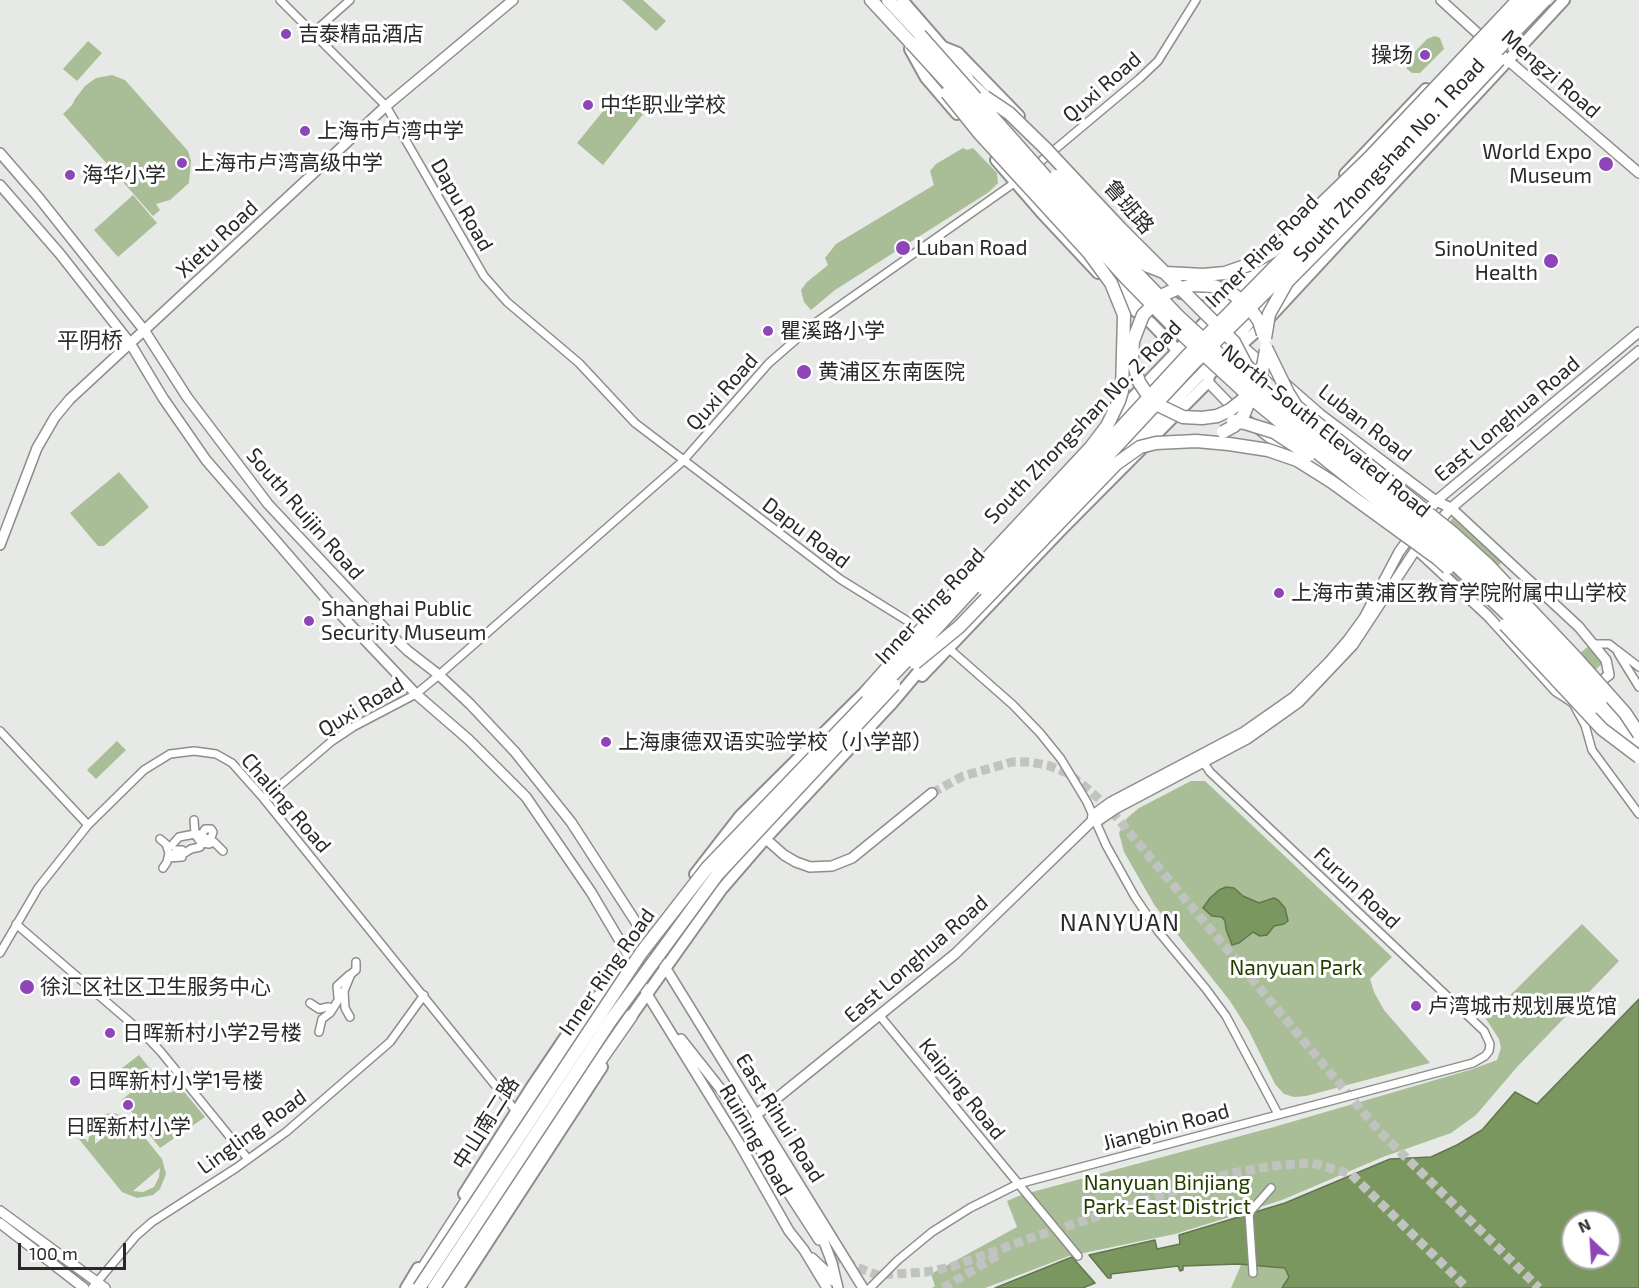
<!DOCTYPE html>
<html>
<head>
<meta charset="utf-8">
<style>
  body { margin:0 }
  #map { position:relative; width:1639px; height:1288px; overflow:hidden; background:#e7e9e6; font-family:"Exo 2",sans-serif }
  canvas { display:block }
  .north { position:absolute; left:1561px; top:1210px; width:60px; height:60px; box-sizing:border-box; background:#fff; border:2px solid #a9a9a9; border-radius:50%; rotate:335deg; font-size:16px; font-weight:700; line-height:24px; text-align:center; color:#282928 }
  .north::after { content:''; display:block; margin:auto; width:21px; height:27px; background:#8e45b8; clip-path:polygon(50% 0,100% 100%,50% 72%,0 100%) }
  .scale { position:absolute; left:18px; top:1243px; width:108px; height:27px; box-sizing:border-box; border:3px solid #282928; border-top:0; padding-left:8px; font-size:18px; line-height:21px; white-space:nowrap; color:#282928; -webkit-text-stroke:4px #fff; paint-order:stroke }
</style>
</head>
<body>
<div id="map">
<canvas width="1639" height="1288"></canvas>
<div class="north">N</div>
<div class="scale">100 m</div>
</div>
<script>
const context = document.querySelector('canvas').getContext('2d');
context.lineJoin = 'round';
function paint(path, color) { context.fillStyle = color; context.fill(path, 'evenodd'); }
const toPath = rows => new Path2D(rows.map(r => 'M' + r).join(''));
function stroke(path, color, width, dash) { context.strokeStyle = color; context.lineWidth = width; context.lineCap = dash ? 'butt' : 'round'; context.setLineDash(dash || []); context.stroke(path); }
function label(font, color, halo, rows, align = 'center') {
  context.font = font + ' "Exo 2","Noto Sans SC",sans-serif'; context.lineWidth = 6; context.setLineDash([]); context.textBaseline = 'middle'; context.strokeStyle = halo; context.fillStyle = color; for (const [text, x, y, turn = 0] of rows) {
    context.save(); context.translate(x, y); context.rotate((+turn || 0) * Math.PI / 180); context.textAlign = isNaN(turn) ? turn : align; if (halo) context.strokeText(text, 0, 0); context.fillText(text, 0, 0); context.restore();
  }
}
paint(toPath([
  [622,0,643,0,666,21,656,31],
  [1435,36,1440,38,1444,49,1420,73,1412,73,1407,69,1406,61,1427,39],
  [88,41,102,53,77,81,63,69],
  [112,75,125,80,188,151,191,161,189,183,170,200,156,204,160,210,153,216,63,114,72,105,75,99,85,86,96,78],
  [621,95,644,113,603,165,577,143,604,110],
  [963,148,967,150,973,148,997,173,998,183,989,192,835,290,811,310,804,302,801,290,807,282,828,265,825,258,836,244,934,185,930,171,936,164],
  [133,195,157,223,118,257,94,230],
  [119,472,149,507,104,546,98,546,70,513],
  [1453,518,1502,562,1468,592,1424,551],
  [1590,645,1603,663,1566,695,1550,677],
  [117,741,126,750,96,779,87,770],
  [1191,781,1205,781,1392,957,1370,979,1374,992,1384,1010,1430,1063,1306,1096,1294,1097,1284,1094,1275,1084,1249,1031,1230,1001,1155,906,1124,852,1119,833,1127,818,1139,808],
  [1582,924,1619,961,1517,1067,1476,1115,1451,1133,1383,1157,1282,1200,1220,1220,1175,1234,1069,1256,985,1288,932,1288,935,1286,931,1274,1017,1227,1007,1201,1021,1195,1274,1127,1473,1069,1497,1060,1501,1048,1499,1039,1486,1019],
  [139,1055,170,1093,180,1087,205,1117,160,1148,122,1100,137,1087,122,1068],
  [114,1113,129,1118,162,1159,166,1174,160,1189,153,1195,137,1198,122,1192,74,1133,77,1130,88,1142,91,1125,97,1119,105,1114],
  [111,1119,123,1122,95,1144,95,1131,104,1121],
  [160,1168,159,1177,154,1187,143,1192,133,1191],
  [1241,1265,1280,1266,1285,1268,1289,1277,1282,1288,1231,1288]
]), '#a9bd97');
const water = toPath([
  [1226,887,1234,888,1243,896,1259,903,1274,898,1278,900,1285,908,1288,921,1284,924,1274,926,1267,935,1260,936,1253,932,1239,943,1232,945,1226,929,1225,921,1222,917,1212,916,1203,908,1210,898,1219,890,1226,887],
  [1639,999,1639,1288,1282,1288,1289,1277,1285,1268,1238,1264,1183,1266,1183,1270,1180,1271,1178,1266,1111,1274,1111,1278,1108,1278,1089,1255,1155,1240,1157,1249,1180,1244,1179,1235,1285,1203,1390,1159,1431,1157,1457,1145,1482,1130,1515,1092,1537,1104,1639,999],
  [1573,1222,1609,1222,1609,1258,1573,1258,1573,1222],
  [1072,1257,1095,1283,1083,1288,995,1288,1072,1257]
]);
paint(water, '#7b9760');
stroke(water, '#62764f', 1.5);
stroke(toPath([
  [932,793,963,776,1012,762,1031,762,1050,766,1069,774,1088,789,1108,807,1379,1131,1539,1288],
  [825,1246,842,1262,878,1275,926,1272,951,1267,1031,1238,1227,1174,1273,1166,1312,1163,1351,1174,1467,1288],
  [943,1288,1000,1254]
]), '#c1c3c0', 9, [9, 4.5]);
const street = toPath([
  [280,0,386,106,484,276,507,302,579,363,635,423,840,579,922,630],
  [314,32,350,0],
  [1034,167,1139,79,1158,61,1196,0],
  [1593,644,1609,644,1639,667],
  [946,646,1013,705,1040,733,1061,759,1087,802,1106,845,1135,897,1158,931,1206,989,1226,1016,1278,1114],
  [1618,653,1639,687],
  [1574,705,1585,725,1592,750,1639,814],
  [0,731,88,825],
  [264,799,332,741,353,727,416,694,439,675,683,461,769,363,815,323,1017,181],
  [202,834,205,839,211,838,213,832,211,829,205,829,202,834,195,834,201,843,209,844,214,842,223,851],
  [160,839,166,844,169,853,167,862,163,868],
  [168,847,171,846,179,837,195,834,194,820],
  [183,854,191,849,200,847,201,843],
  [168,858,182,857,182,850,176,850,175,856],
  [16,924,145,1035,161,1052,248,1159],
  [0,953,38,888,88,825,144,770,170,754,194,751,216,754,232,763,264,799,516,1111],
  [344,991,345,1008,350,1017],
  [338,997,337,986,349,975],
  [310,1003,319,1009,328,1007,332,1008],
  [880,1016,1078,1256],
  [319,1032,322,1019,330,1013,344,991,351,974,356,970,356,962],
  [1253,1273,1249,1213,1271,1188],
  [92,1288,136,1236,152,1222,236,1168,286,1132,390,1042,424,995],
  [870,1288,898,1260,932,1232,970,1208,1018,1184,1473,1063,1485,1056,1489,1051,1490,1044,1484,1031,1210,772,1202,760]
]);
const secondary = toPath([
  [1441,0,1486,41],
  [1503,56,1639,173],
  [0,153,39,198,144,330,187,397,268,504,388,632,408,651,439,675,470,704,515,752,571,822,665,967,863,1288],
  [0,185,60,254,130,343,163,398,206,460,327,600,416,694,469,740,526,797,591,892,630,958,647,994,739,1143,789,1231,804,1250,827,1288],
  [1240,344,1320,414,1436,501,1451,508,1579,627,1606,660,1609,675,1593,687],
  [1208,382,1237,412,1290,454],
  [1426,516,1436,501,1639,332],
  [1435,526,1451,508,1639,351],
  [0,545,37,448,55,417,70,399,386,106,513,0],
  [1416,549,1488,616,1556,691,1573,702],
  [740,816,784,855,796,862,810,867,832,866,852,858,932,793],
  [1092,821,1096,822,1115,809,1247,739,1299,702,1353,645,1418,546],
  [681,1039,723,1092,819,1240],
  [756,1115,955,954,1092,821,1093,815,1111,802,1244,732,1294,697,1329,662,1348,640,1364,618,1399,552,1412,534],
  [756,1115,756,1128,821,1234,832,1263,838,1288],
  [0,1211,105,1288],
  [0,1223,84,1288],
  [812,1258,829,1274,833,1281]
]);
const primary = toPath([
  [902,0,943,47,952,61,968,78],
  [943,47,958,53,1019,116],
  [910,49,926,78,957,114],
  [996,160,1041,212,1098,273],
  [1345,174,1426,89],
  [1097,256,1135,298,1146,316],
  [1115,291,1129,306,1151,323,1182,355],
  [1181,293,1216,295,1230,290],
  [1233,352,1258,330,1564,0],
  [1112,419,1269,255],
  [1122,456,1235,339,1278,291],
  [922,676,1061,530,1208,382,1209,375,1222,363],
  [695,874,740,816,871,686],
  [603,1000,630,958,644,941],
  [579,1018,590,1002,605,991],
  [627,1022,721,890,765,839,893,702,935,652],
  [464,1194,533,1085,568,1033],
  [406,1288,418,1268],
  [442,1288,535,1149],
  [458,1288,602,1067]
]);
const highway = toPath([
  [871,0,911,43],
  [888,0,927,42],
  [962,75,985,97],
  [1601,700,1639,741],
  [1594,707,1632,748],
  [413,1288,427,1263,582,1022,590,1011,607,994],
  [450,1288,510,1199,564,1112,631,1016]
]);
stroke(street, '#8d8e8b', 10);
stroke(secondary, '#8d8e8b', 12);
stroke(primary, '#8d8e8b', 14);
stroke(highway, '#8d8e8b', 15);
stroke(street, '#fff', 7);
stroke(secondary, '#fff', 9);
stroke(primary, '#fff', 10);
stroke(highway, '#fff', 12);
const highwayBridge = toPath([
  [920,35,1059,192,1178,316,1257,389,1335,454,1446,541,1484,577,1601,700],
  [911,43,1125,277,1171,324,1250,397,1329,462,1438,548,1511,618,1594,707],
  [985,97,1009,113,1046,149,1120,228,1234,342,1246,365,1252,390,1250,399,1243,416,1234,426,1223,432],
  [1056,176,1115,239,1134,256,1148,266,1166,273,1203,275,1225,273,1248,265,1273,251,1369,158,1518,0],
  [1263,334,1259,321,1249,307,1233,294,1214,286,1193,285,1174,290,1163,295,1143,315,1133,341,1132,358,1139,382,1147,394,1158,405,1183,417,1202,418,1217,416,1230,410,1249,395,1261,377,1266,350],
  [1265,338,1269,314,1287,282,1364,204,1499,60],
  [1266,348,1288,393,1296,406,1454,534,1487,564,1577,659,1625,713,1639,734],
  [1233,421,1245,423,1274,432,1309,455],
  [984,589,1194,363,1284,274,1545,0],
  [1505,625,1602,729,1639,757],
  [915,663,959,627,1116,464,1140,447,1156,443,1196,441,1229,444,1268,450,1297,460,1332,482,1438,559,1448,568],
  [866,692,933,616,1091,447,1107,426,1119,401,1122,391,1124,315,1111,283,1089,253,980,134,947,93],
  [419,1288,641,953,707,868,907,660,1187,356,1364,176,1531,0],
  [434,1288,611,1020,717,875,894,685]
]);
stroke(highwayBridge, '#8d8e8b', 15, []);
stroke(highwayBridge, '#fff', 12);
for (const [x, y, r, color] of [
  [286,34,6,"#8e45b8"],
  [1425,55,6,"#8e45b8"],
  [588,105,6,"#8e45b8"],
  [305,131,6,"#8e45b8"],
  [182,163,6,"#8e45b8"],
  [1606,164,8,"#8e45b8"],
  [70,175,6,"#8e45b8"],
  [903,248,8,"#8e45b8"],
  [1551,261,8,"#8e45b8"],
  [768,331,6,"#8e45b8"],
  [804,372,8,"#8e45b8"],
  [1279,593,6,"#8e45b8"],
  [309,621,6,"#8e45b8"],
  [606,742,6,"#8e45b8"],
  [27,987,8,"#8e45b8"],
  [1416,1006,6,"#8e45b8"],
  [110,1033,6,"#8e45b8"],
  [75,1081,6,"#8e45b8"],
  [128,1105,6,"#8e45b8"]
]) { const dot = new Path2D(); dot.arc(x, y, r, 0, 2 * Math.PI); context.fillStyle = color; context.fill(dot); stroke(dot, '#fff', 2); }
label('21px', '#282928', '#fff', [
  ["吉泰精品酒店",298,34],
  ["操场",1413,55,"right"],
  ["中华职业学校",600,105],
  ["上海市卢湾中学",317,131],
  ["World Expo",1592,152,"right"],
  ["Museum",1592,176,"right"],
  ["上海市卢湾高级中学",194,163],
  ["海华小学",82,175],
  ["Luban Road",916,248],
  ["SinoUnited",1538,249,"right"],
  ["Health",1538,273,"right"],
  ["瞿溪路小学",780,331],
  ["黄浦区东南医院",818,372],
  ["上海市黄浦区教育学院附属中山学校",1291,593],
  ["Shanghai Public",321,609],
  ["Security Museum",321,633],
  ["上海康德双语实验学校（小学部）",618,742],
  ["徐汇区社区卫生服务中心",40,987],
  ["卢湾城市规划展览馆",1428,1006],
  ["日晖新村小学2号楼",122,1033],
  ["日晖新村小学1号楼",87,1081],
  ["日晖新村小学",128,1127,"center"]
], 'left');
label('21px', '#282928', '#fff', [
  ["Mengzi Road",1551,74,41],
  ["Quxi Road",1102,87,-41],
  ["South Zhongshan No. 1 Road",1389,160,-47],
  ["Dapu Road",462,205,60],
  ["鲁班路",1129,207,49],
  ["Xietu Road",217,239,-43],
  ["Inner Ring Road",1262,251,-45],
  ["Quxi Road",722,392,-48],
  ["East Longhua Road",1507,419,-40],
  ["South Zhongshan No. 2 Road",1083,422,-46],
  ["Luban Road",1365,423,38],
  ["North-South Elevated Road",1326,431,39],
  ["South Ruijin Road",305,514,49],
  ["Dapu Road",806,533,37],
  ["Inner Ring Road",930,606,-47],
  ["Quxi Road",361,707,-31],
  ["Chaling Road",286,803,49],
  ["Furun Road",1357,888,43],
  ["East Longhua Road",916,959,-41],
  ["Inner Ring Road",607,972,-55],
  ["Kaiping Road",962,1089,51],
  ["East Rihui Road",780,1118,58],
  ["中山南二路",486,1123,-58],
  ["Jiangbin Road",1166,1127,-15],
  ["Lingling Road",252,1132,-36],
  ["Ruining Road",756,1140,60]
]);
label('21px', '#243e00', '#fff', [
  ["Nanyuan Park",1296,968],
  ["Nanyuan Binjiang",1167,1183],
  ["Park-East District",1167,1207]
]);
label('22px', '#2a2b29', '#fff', [
  ["平阴桥",90,341]
]);
context.letterSpacing = '1.5px';
label('24px', '#2a2b29', '#fff', [
  ["NANYUAN",1120,923]
]);
context.letterSpacing = '0px';
</script>
</body>
</html>
